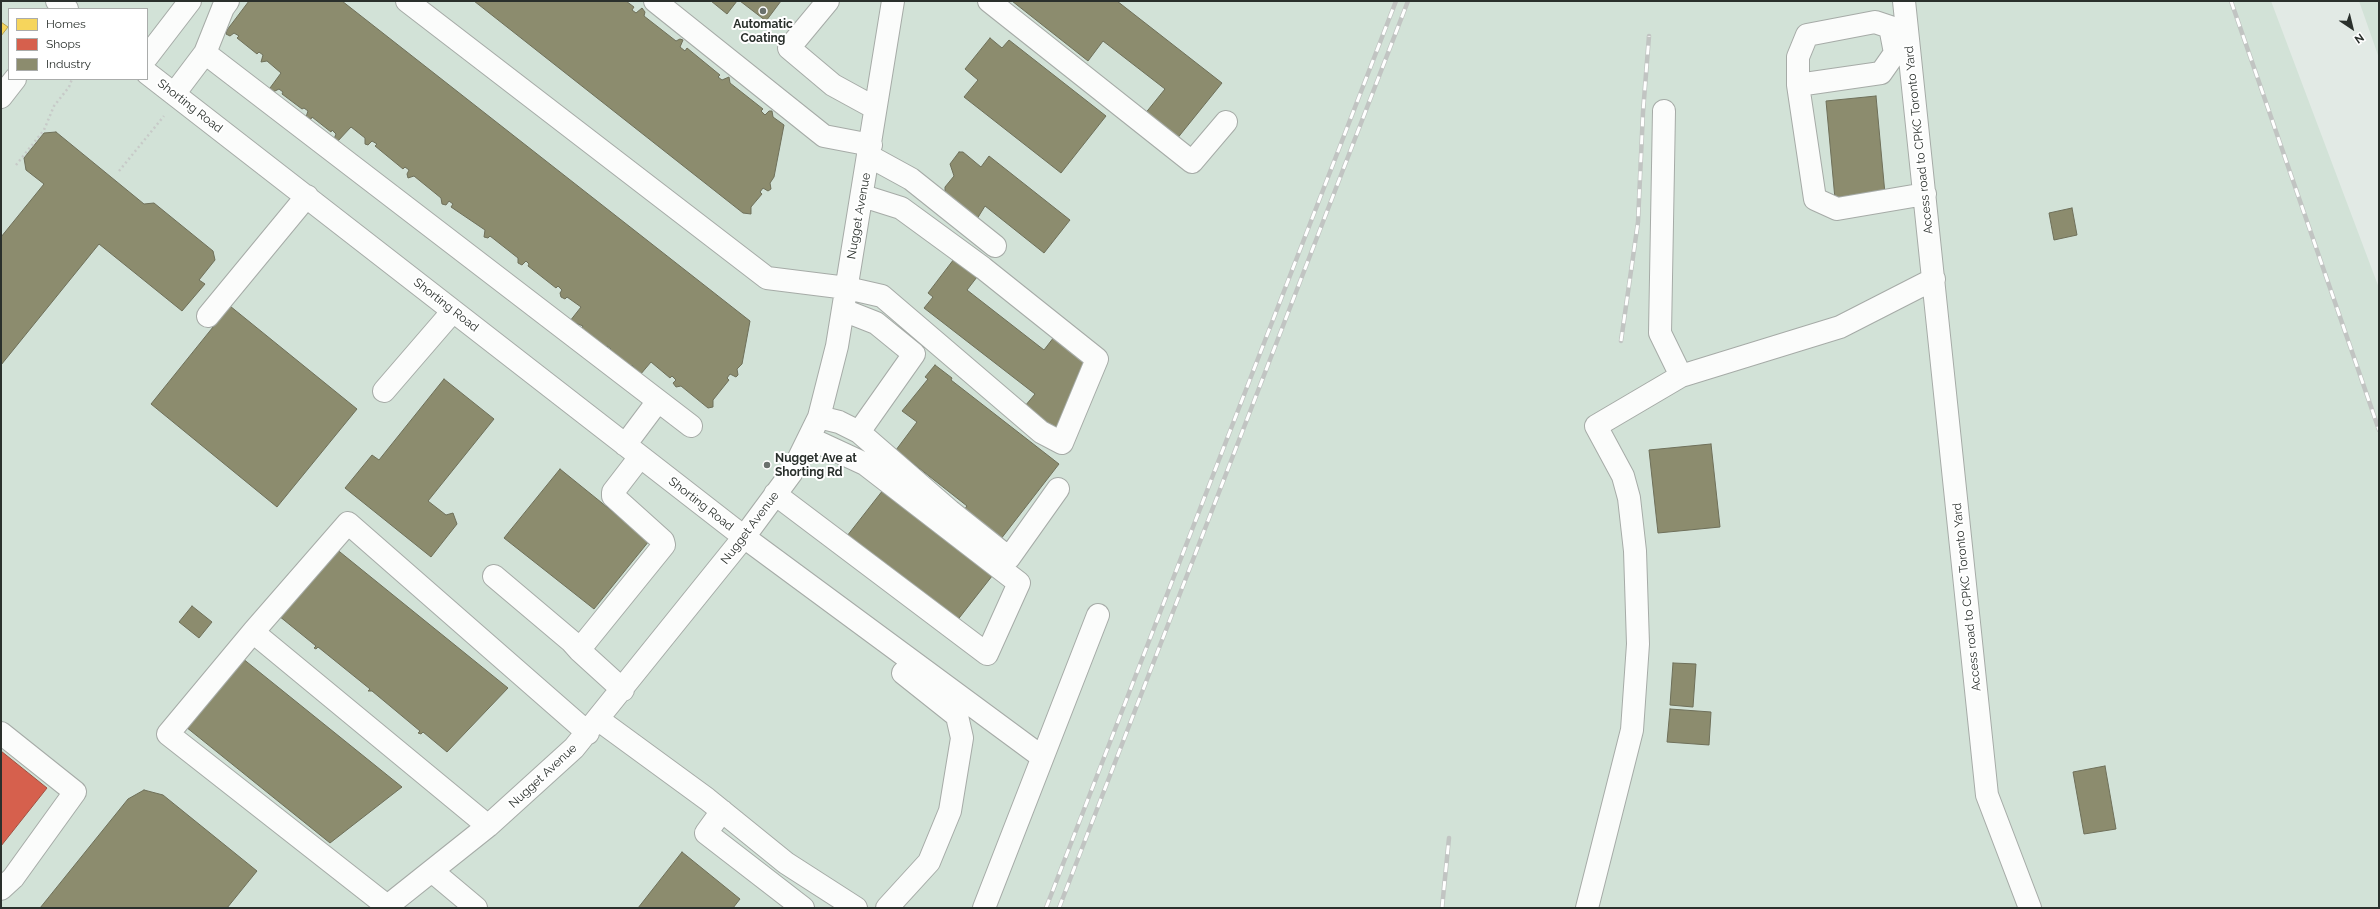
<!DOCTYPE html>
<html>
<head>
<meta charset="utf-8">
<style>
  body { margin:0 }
  #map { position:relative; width:2380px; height:909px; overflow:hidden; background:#e2eae5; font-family:Raleway,sans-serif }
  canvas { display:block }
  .frame { position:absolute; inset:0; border:2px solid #2a302c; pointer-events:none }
  .legend { position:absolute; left:8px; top:8px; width:140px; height:72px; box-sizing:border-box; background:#fff; border:1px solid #aaacab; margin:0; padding:5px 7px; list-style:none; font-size:12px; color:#2a302c }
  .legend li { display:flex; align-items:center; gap:8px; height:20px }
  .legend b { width:20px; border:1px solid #aaacab }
  .north { position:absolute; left:2332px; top:8px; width:40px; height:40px; -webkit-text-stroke:3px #fff; paint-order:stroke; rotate:145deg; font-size:11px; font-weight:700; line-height:16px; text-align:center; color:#2a302c }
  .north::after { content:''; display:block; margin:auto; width:14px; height:18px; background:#2a302c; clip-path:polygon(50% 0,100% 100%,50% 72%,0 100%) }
</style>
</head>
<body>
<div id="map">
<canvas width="2380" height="909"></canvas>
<div class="frame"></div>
<ul class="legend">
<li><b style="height:11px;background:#f6d55c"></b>Homes</li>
<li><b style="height:11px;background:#d6604d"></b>Shops</li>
<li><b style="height:11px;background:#8c8c6e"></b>Industry</li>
</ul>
<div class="north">N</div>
</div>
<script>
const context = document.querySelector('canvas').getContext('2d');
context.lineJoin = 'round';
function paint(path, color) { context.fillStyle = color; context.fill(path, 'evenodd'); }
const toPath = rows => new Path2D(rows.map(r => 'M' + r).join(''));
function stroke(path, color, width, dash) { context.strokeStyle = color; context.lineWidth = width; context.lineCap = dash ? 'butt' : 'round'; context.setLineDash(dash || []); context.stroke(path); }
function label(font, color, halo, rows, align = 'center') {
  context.font = font + ' Raleway,sans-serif'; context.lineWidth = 4; context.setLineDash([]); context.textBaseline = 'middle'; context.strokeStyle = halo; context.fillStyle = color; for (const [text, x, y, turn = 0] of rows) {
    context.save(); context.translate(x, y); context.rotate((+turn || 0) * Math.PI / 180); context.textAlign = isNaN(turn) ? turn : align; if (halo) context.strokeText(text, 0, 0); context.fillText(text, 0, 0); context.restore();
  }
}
paint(toPath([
  [1,1,2271,1,2379,288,2379,908,1,908],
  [9,9,147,9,147,79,9,79],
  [2359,1,2379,1,2379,58]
]), '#d2e2d7');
const homes = toPath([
  [1,22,8,27,1,36,1,22]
]);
paint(homes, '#f6d55c');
stroke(homes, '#b9a44e', 1);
const shops = toPath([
  [1,751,47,788,1,846,1,751]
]);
paint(shops, '#d6604d');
stroke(shops, '#a25243', 1);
const industry = toPath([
  [249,1,342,1,750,321,742,364,737,369,738,375,736,377,730,374,727,378,729,380,713,400,713,407,708,408,681,386,676,387,673,383,676,380,672,376,670,378,651,362,640,375,632,365,630,367,609,351,611,349,607,346,605,349,581,329,583,326,570,321,581,307,567,297,565,299,561,297,560,293,562,290,558,286,556,288,528,266,529,264,526,261,522,265,518,263,518,258,490,236,488,238,484,237,485,230,451,207,453,204,449,201,446,205,442,204,441,198,414,176,408,178,407,174,409,170,405,167,403,169,375,146,377,144,372,141,368,145,365,144,365,138,351,127,337,142,334,139,336,134,332,130,331,132,312,117,311,119,306,117,308,111,304,108,302,109,282,94,283,92,279,89,273,92,270,88,281,73,267,61,261,62,263,55,259,52,257,54,237,38,239,36,234,33,230,36,226,34,227,30,249,1],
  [474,1,626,1,634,7,632,10,636,13,642,8,645,12,644,16,676,41,680,39,683,40,680,47,685,51,687,48,720,75,718,77,722,80,729,77,730,83,763,109,761,111,765,115,769,111,772,111,773,117,784,125,774,177,770,183,771,189,768,191,763,188,760,192,762,194,751,207,751,214,743,213,474,1],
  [711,1,737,1,727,14,711,1],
  [740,1,781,1,766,21,740,1],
  [1012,1,1117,1,1222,83,1176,140,1144,115,1165,89,1103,41,1088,61,1012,1],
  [990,38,1002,48,1009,40,1106,116,1061,173,964,97,978,80,965,69,990,38],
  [1876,96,1885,194,1835,199,1826,101,1876,96],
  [56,132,144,204,154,203,213,251,215,260,199,280,205,284,182,311,99,244,1,365,1,237,44,184,26,170,24,158,44,133,56,132],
  [959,152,963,152,981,167,989,156,1070,220,1044,253,985,206,977,219,945,192,945,187,954,176,950,164,959,152],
  [2072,208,2077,235,2054,240,2049,213,2072,208],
  [954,259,977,277,967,290,1044,350,1054,337,1085,361,1056,431,1025,406,1035,394,924,308,933,297,928,293,954,259],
  [230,306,357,409,277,507,151,404,230,306],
  [935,365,952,378,951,380,1059,464,997,544,960,515,967,506,896,450,917,422,902,411,928,379,925,377,935,365],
  [444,379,494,419,428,501,446,515,453,513,457,524,431,557,345,488,372,455,379,460,444,379],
  [1711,444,1720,527,1658,533,1649,450,1711,444],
  [560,469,649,541,594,609,504,538,560,469],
  [887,485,996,571,956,622,847,536,887,485],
  [335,548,508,688,447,752,423,732,421,734,418,733,420,731,372,691,368,691,370,689,318,647,316,649,314,648,316,646,279,616,335,548],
  [192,606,212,622,199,638,179,622,192,606],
  [242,658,402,787,330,843,186,727,242,658],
  [1673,663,1696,664,1693,707,1670,705,1673,663],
  [1670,709,1711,712,1709,745,1667,742,1670,709],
  [2105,766,2116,829,2084,834,2073,772,2105,766],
  [144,790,163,795,257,871,227,908,40,908,128,799,144,790],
  [682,852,740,899,733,908,638,908,682,852]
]);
paint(industry, '#8c8c6e');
stroke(industry, '#6f705a', 1);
const minor = toPath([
  [57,1,67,9],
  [407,1,767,278,847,288,882,296,1041,432,1062,443,1097,359,983,268,901,208,863,196],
  [655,1,824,136,871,145],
  [828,1,789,48,833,85,875,108],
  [989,1,1192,162,1226,122],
  [1904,1,1987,795,2030,908],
  [1909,52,1895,53,1881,73,1798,85,1815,199,1837,209,1925,194],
  [205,53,691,426],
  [147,57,190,1],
  [147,73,744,537,1042,757],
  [1798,85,1798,57,1807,35,1875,22,1890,27,1895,53],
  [174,94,205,53,223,8,228,1],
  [1,97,15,79],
  [1664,111,1660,333,1681,376],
  [869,156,911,179,995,246],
  [208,316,307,196],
  [384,391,453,311],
  [819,417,839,422,859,432,914,354,876,323,843,310],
  [859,432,950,511,1009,558,1058,489],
  [625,445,658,401],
  [775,494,987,654,1019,583,865,464,809,438],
  [494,576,571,641,579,650],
  [253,632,488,826],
  [623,690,579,650,664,545,663,541,613,496,613,492,640,457],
  [599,720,707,799,786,863,856,908],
  [1,733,75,792,13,878,1,889],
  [722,811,706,833,803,908],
  [432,871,476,908],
  [387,906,168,734,253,632,348,523,588,733],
  [385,908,488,826,574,748,744,537,792,472,819,417,837,346,893,1],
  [887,908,929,862,950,811,962,738,957,716,903,673],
  [984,908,1098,615],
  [1587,908,1632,730,1638,644,1635,551,1629,498,1623,476,1596,426,1681,376,1840,327,1934,279]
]);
stroke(minor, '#a6aba7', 24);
stroke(toPath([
  [16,165,44,130,54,106,69,87,72,79],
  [119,171,164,116]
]), '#c7cac8', 2.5, [2, 3]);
stroke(minor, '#fbfcfb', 22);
const rail = toPath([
  [2231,1,2379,430],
  [1621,341,1638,222,1643,112,1649,36],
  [1046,908,1396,1],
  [1059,908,1408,1],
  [1442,908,1449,838]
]);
stroke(rail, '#c1c4c2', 4.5);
stroke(rail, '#fff', 3, [9]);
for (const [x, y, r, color] of [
  [763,11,4,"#6a716d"],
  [767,465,4,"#6a716d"]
]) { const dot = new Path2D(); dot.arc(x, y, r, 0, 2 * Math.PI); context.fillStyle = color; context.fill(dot); stroke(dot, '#fff', 1.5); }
label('bold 12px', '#2a302c', '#fff', [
  ["Automatic",763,24],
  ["Coating",763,38],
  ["Nugget Ave at",775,458,"left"],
  ["Shorting Rd",775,472,"left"]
]);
label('12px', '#2a302c', '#fff', [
  ["Shorting Road",190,106,38],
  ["Access road to CPKC Toronto Yard",1919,140,-96],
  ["Nugget Avenue",859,216,-80],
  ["Shorting Road",446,305,38],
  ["Shorting Road",701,504,38],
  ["Nugget Avenue",750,528,-53],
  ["Access road to CPKC Toronto Yard",1967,597,-96],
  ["Nugget Avenue",543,776,-43]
]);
</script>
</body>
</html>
